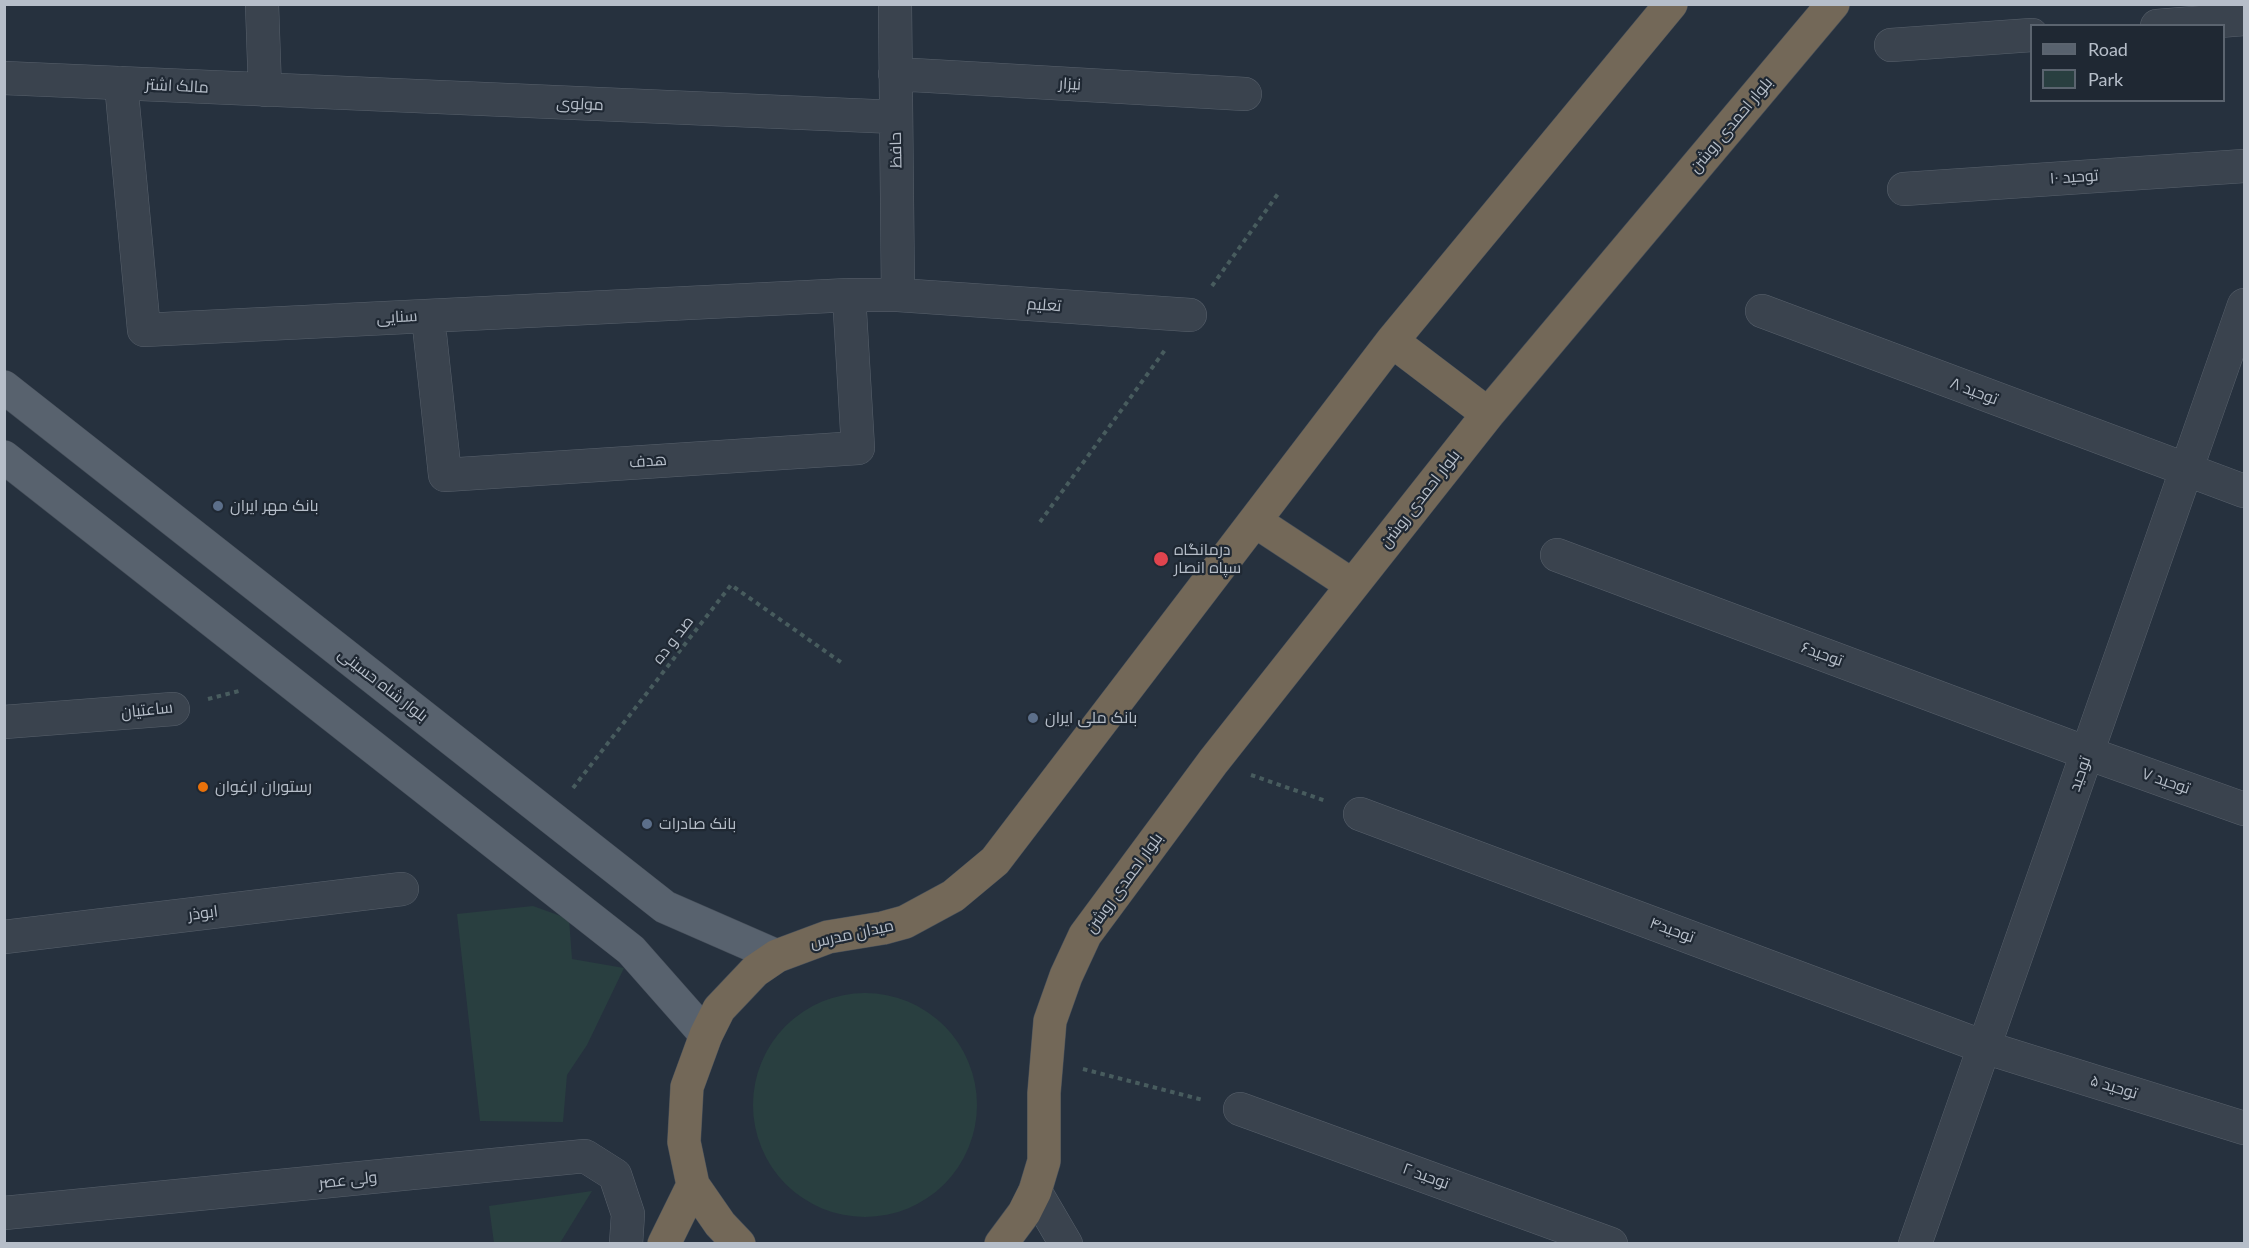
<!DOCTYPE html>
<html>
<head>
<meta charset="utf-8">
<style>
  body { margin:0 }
  #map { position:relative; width:2249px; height:1248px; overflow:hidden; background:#26313e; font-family:Lato,sans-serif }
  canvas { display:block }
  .frame { position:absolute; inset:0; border:6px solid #b6bec9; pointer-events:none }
  .legend { position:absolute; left:2030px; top:24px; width:195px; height:78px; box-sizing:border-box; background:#1f2833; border:2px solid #5b646f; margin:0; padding:8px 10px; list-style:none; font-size:18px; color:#b6bec9 }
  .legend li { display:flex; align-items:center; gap:12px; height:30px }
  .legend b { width:30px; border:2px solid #5b646f }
</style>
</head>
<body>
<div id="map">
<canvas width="2249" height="1248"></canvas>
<div class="frame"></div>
<ul class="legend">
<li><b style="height:8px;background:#58626e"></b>Road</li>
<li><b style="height:16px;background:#293f40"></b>Park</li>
</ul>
</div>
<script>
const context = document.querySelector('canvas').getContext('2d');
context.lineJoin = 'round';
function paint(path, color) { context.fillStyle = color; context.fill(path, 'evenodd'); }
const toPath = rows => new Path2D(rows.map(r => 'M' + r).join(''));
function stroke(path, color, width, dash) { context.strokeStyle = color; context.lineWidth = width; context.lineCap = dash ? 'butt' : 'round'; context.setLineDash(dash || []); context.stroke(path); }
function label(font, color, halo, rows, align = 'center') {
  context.font = font + ' Lato,Cairo,sans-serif'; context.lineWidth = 4.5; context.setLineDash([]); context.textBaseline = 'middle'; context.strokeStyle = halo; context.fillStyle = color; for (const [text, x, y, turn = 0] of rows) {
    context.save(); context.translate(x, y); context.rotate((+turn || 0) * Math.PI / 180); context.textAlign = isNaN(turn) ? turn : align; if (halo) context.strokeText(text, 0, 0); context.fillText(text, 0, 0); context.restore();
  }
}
paint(toPath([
  [533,906,569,919,572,959,624,968,587,1045,567,1075,563,1122,480,1121,457,914],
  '753 1105a112 112 0 1 1 224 0a112 112 0 1 1-224 0Z',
  [592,1191,560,1243,494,1243,489,1206]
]), '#293f40');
const minor = toPath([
  [262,4,265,90],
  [895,4,898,295],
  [2157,26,2244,19],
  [1891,45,2032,35],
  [895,74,1245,94],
  [4,78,895,117],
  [121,83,144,330,849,295,898,295,1190,315],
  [1904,189,2244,166],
  [1762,311,2244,491],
  [428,316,445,475,858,448,849,295],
  [1557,555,2087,753,2244,809],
  [4,722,173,709],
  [1360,814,1984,1047,2244,1128],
  [4,937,402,889],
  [1240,1109,1611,1244],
  [1035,1191,1066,1244],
  [4,1213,585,1156,615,1175,628,1214,626,1244],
  [1915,1244,2244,305]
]);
const major = toPath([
  [4,387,665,907,777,956],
  [4,457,631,950,706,1035]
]);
const highway = toPath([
  [1392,341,1488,414],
  [1255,521,1352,585],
  [664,1244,693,1185],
  [739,1244,720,1224,693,1185,684,1142,687,1087,706,1035,719,1009,755,971,777,956,828,937,883,928,905,922,953,896,995,861,1392,341,1671,4],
  [1001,1244,1024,1213,1035,1191,1044,1161,1044,1093,1050,1021,1066,976,1085,935,1213,762,1488,414,1833,4]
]);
stroke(minor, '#58616c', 34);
stroke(major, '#434c57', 34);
stroke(highway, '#454e59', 34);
stroke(toPath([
  [1212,286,1280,191],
  [1040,522,1165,350],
  [208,699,239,691],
  [1251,775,1326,801],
  [573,788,731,585,842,663],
  [1083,1069,1203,1100]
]), '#485c5e', 4, [4.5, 4.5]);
stroke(minor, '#3a434e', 33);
stroke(major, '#58626e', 33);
stroke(highway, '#736858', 33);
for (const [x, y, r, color] of [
  [218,506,6,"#5c6f8a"],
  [1161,559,8,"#e0444e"],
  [1033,718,6,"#5c6f8a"],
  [203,787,6,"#e8710a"],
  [647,824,6,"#5c6f8a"]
]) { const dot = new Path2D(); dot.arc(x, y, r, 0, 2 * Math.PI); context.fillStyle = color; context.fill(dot); stroke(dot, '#1f2833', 2); }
label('16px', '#b6bec9', '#1f2833', [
  ["نیزار",1070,84,3],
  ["مالک اشتر",177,86,3],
  ["مولوی",580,104,3],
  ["بلوار احمدی روشن",1731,125,-50],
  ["حافظ",896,150,-91],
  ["توحید ۱۰",2074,177,-4],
  ["تعلیم",1044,305,4],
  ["سنایی",397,317,-3],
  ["توحید ۸",1974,391,21],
  ["هدف",648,461,-4],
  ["بلوار احمدی روشن",1420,499,-52],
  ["صد و ده",673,640,-52],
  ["توحید۶",1822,654,20],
  ["بلوار شاه حسینی",383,685,38],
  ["ساعتیان",147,710,-6],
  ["توحید",2080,774,-71],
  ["توحید ۷",2166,781,19],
  ["بلوار احمدی روشن",1124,883,-54],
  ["ابوذر",203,913,-7],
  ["توحید۴",1672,930,20],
  ["میدان مدرس",852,934,-12],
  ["توحید ۵",2114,1087,17],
  ["توحید ۲",1426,1176,20],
  ["ولی عصر",348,1180,-6]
]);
label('16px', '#b6bec9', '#1f2833', [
  ["بانک مهر ایران",230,506],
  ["درمانگاه",1174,550],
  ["سپاه انصار",1174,568],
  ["بانک ملی ایران",1045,718],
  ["رستوران ارغوان",215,787],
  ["بانک صادرات",659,824]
], 'left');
</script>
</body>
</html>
